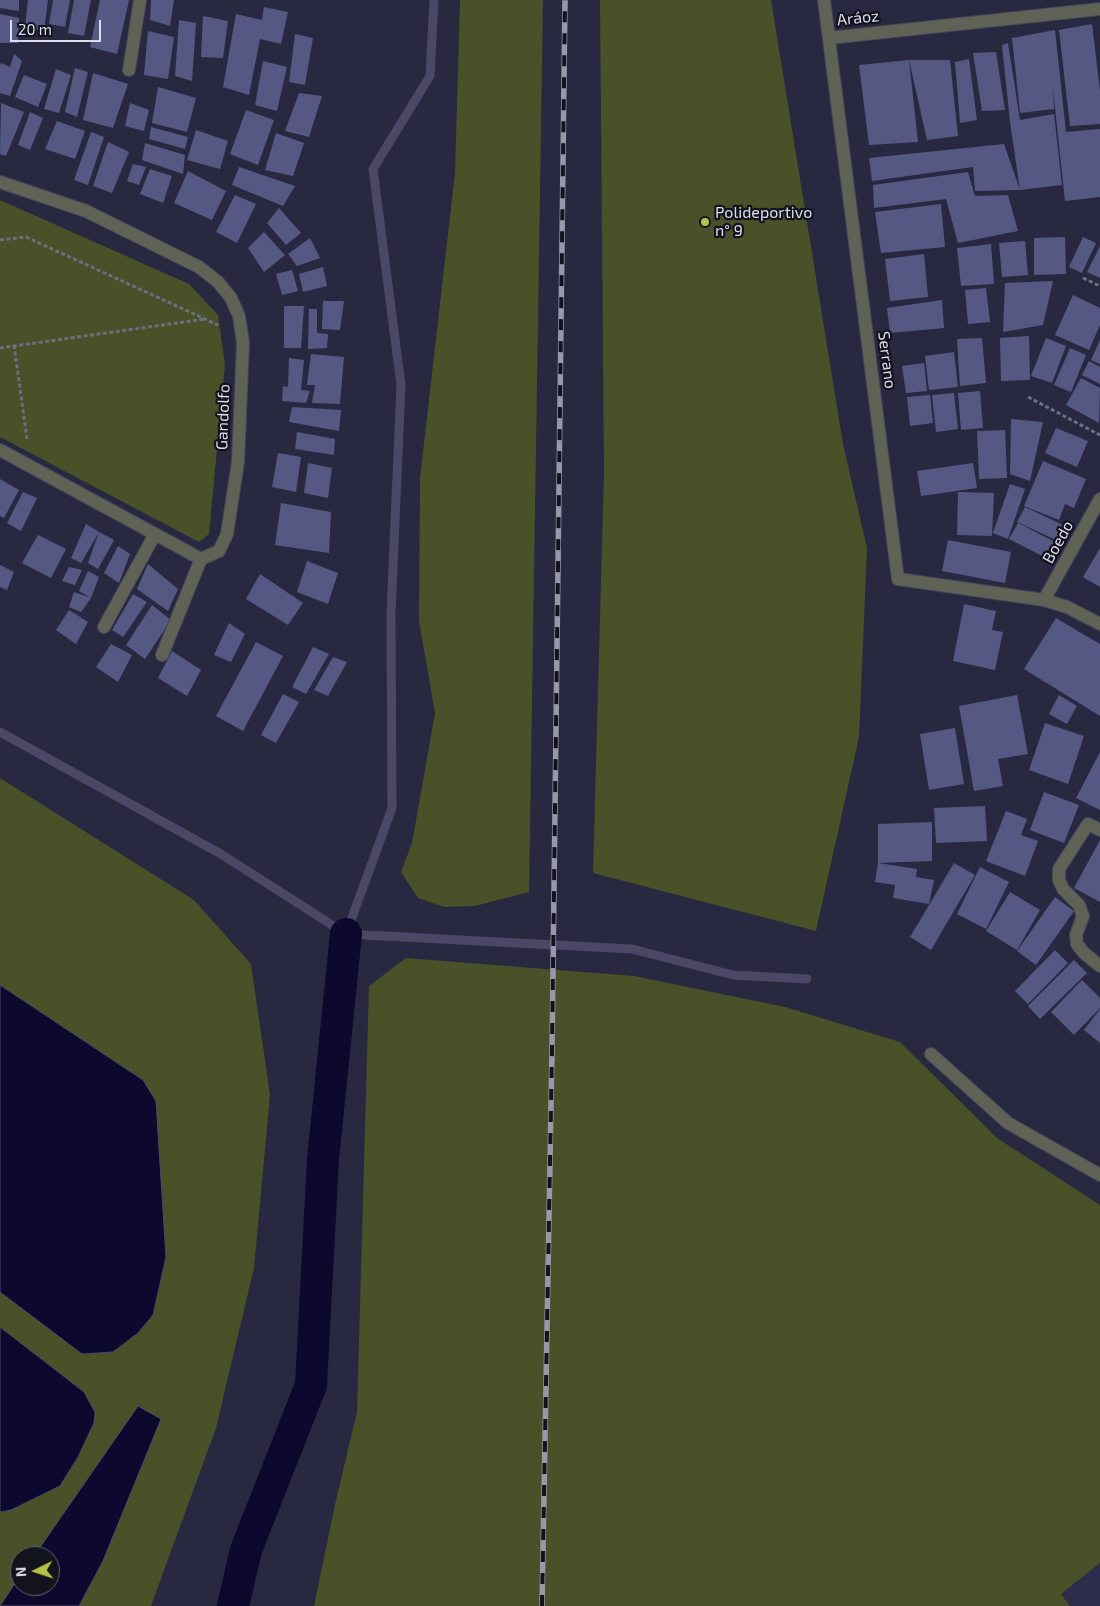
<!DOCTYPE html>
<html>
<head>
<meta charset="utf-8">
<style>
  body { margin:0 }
  #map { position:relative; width:1100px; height:1606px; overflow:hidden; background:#282940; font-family:"Exo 2",sans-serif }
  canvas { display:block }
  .north { position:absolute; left:10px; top:1546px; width:50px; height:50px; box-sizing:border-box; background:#12131d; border:1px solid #636470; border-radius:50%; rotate:266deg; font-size:14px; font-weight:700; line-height:20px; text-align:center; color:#dcdeed }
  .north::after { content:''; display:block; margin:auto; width:18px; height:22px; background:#b4c24a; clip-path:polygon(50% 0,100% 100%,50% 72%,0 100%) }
  .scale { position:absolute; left:10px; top:20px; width:91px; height:22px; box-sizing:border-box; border:2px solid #dcdeed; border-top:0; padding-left:6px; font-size:15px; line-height:18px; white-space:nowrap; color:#dcdeed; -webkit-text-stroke:4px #12131d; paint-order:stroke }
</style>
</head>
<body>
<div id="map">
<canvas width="1100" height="1606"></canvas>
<div class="north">N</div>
<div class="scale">20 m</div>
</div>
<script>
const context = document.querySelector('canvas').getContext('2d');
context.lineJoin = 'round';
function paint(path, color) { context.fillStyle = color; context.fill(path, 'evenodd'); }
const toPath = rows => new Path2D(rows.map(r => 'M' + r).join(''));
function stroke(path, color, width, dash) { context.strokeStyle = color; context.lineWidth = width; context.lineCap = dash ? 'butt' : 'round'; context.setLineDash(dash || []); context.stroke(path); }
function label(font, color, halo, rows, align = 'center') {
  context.font = font + ' "Exo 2",sans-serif'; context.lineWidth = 4.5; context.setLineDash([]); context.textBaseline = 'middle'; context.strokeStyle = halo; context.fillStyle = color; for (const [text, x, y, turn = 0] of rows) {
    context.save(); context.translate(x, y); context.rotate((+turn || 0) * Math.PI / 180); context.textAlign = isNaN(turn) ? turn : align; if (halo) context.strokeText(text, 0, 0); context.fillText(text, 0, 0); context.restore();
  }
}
paint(toPath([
  [1100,1563,1100,1606,1070,1606,1061,1594]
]), '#2d2d4b');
paint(toPath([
  [460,0,543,0,529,892,475,906,444,907,418,898,401,872,412,843,435,713,419,621,420,478,455,173],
  [600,0,771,0,843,444,867,548,859,737,816,931,593,873,604,472],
  [0,200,189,284,218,315,225,364,209,534,199,542,0,437],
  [0,778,194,900,251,964,270,1095,254,1268,216,1428,151,1606,0,1606],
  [20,1556,50,1556,50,1586,20,1586],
  [406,958,634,976,785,1007,900,1042,997,1138,1100,1205,1100,1563,1061,1594,1070,1606,314,1606,336,1500,357,1412,369,986]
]), '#4a5027');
const water = toPath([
  [0,985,143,1080,156,1101,166,1257,153,1315,138,1333,113,1352,82,1354,0,1292,0,985],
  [0,1327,84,1392,95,1412,94,1423,78,1457,60,1486,11,1510,0,1512,0,1327],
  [138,1406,161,1419,103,1561,79,1606,0,1606,20,1576,20,1586,50,1586,50,1556,34,1556,138,1406]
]);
paint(water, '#0d082d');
stroke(water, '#4b4867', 1);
stroke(toPath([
  [0,732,221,854,346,934,632,949,733,975,807,979],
  [346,934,392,808,391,612,401,385,373,169,430,76,434,0]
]), '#4b4867', 9);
stroke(toPath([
  [233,1606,246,1550,311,1385,323,1159,346,934]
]), '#0d082d', 32);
paint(toPath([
  [0,0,19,0,19,11,0,8],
  [28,0,48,0,44,31,25,28],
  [53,0,70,0,65,27,49,24],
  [74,0,91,0,84,36,68,33],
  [100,0,129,0,117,54,90,47],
  [151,0,174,0,170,26,150,20],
  [264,7,288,12,281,44,260,39,249,95,223,87,236,14,262,20],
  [0,14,19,18,18,43,0,43],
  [203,16,228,21,223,58,201,57],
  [179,20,196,23,192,81,175,76],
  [1092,24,1100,91,1100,124,1070,126,1059,30],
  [1055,30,1066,132,1100,129,1100,197,1065,201,1053,89,1054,109,1020,113,1012,38],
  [148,31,174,37,168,79,144,75],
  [295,34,313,38,305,85,289,82],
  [1008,43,1020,120,1054,114,1062,185,1020,190,1010,122,1002,45],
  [996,52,1005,110,982,111,973,53],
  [14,54,22,61,10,96,0,93,0,66,1,63,10,67],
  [969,59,977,120,960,123,955,62],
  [909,60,950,60,958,136,927,140],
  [909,60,918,142,869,145,859,65],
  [263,61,287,67,277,111,255,105],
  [75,68,88,72,77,117,65,112],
  [56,69,71,75,59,113,44,109],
  [93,73,128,84,113,128,83,120],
  [24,75,47,84,38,107,15,97],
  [158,87,196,98,187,132,152,123],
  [299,93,322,96,309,137,285,131],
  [1,103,24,112,6,156,0,154],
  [130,103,149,110,144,131,125,126],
  [246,110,274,120,258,165,230,154],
  [30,112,43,118,30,150,18,145],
  [57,121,85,131,75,159,45,149],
  [151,127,188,137,185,149,149,139],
  [196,130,228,141,220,169,187,160],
  [91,132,104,137,88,185,74,180],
  [276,133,304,143,293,176,265,170],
  [108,142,129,152,112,193,93,186],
  [145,143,185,155,183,174,142,160],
  [1004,144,1020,190,975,191,973,167,872,181,869,158],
  [133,164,146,167,139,185,127,181],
  [239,167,295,186,283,206,232,185],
  [150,169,172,176,163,203,140,194],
  [188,171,226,191,212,220,174,203],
  [968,172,975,196,1008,195,1018,231,958,243,946,199,874,208,873,185],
  [235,195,256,204,237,243,216,232],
  [941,204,945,247,881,253,875,212],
  [279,208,301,233,286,245,267,223],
  [264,232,285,255,264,272,248,248],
  [1065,237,1066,274,1034,275,1034,238],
  [1083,237,1096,243,1082,273,1069,267],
  [310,238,320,258,297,266,288,254],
  [1025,241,1028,275,1002,277,999,243],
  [991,244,994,284,961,286,957,248],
  [1100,246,1100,278,1087,272],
  [924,254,928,297,890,301,885,259],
  [323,267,327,286,303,292,299,274],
  [292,270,298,291,282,295,276,274],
  [1053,281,1043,325,1003,332,1005,283],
  [986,288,990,322,968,324,965,290],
  [1073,295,1100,308,1100,325,1089,350,1055,335],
  [942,300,944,328,890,333,887,308],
  [323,301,344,301,340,330,322,329],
  [284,306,304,306,301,348,284,348],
  [309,309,317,309,317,333,328,334,327,348,308,349],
  [1029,336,1030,380,1001,381,1000,338],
  [982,338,986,383,960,386,957,339],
  [1046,338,1066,346,1052,383,1031,376],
  [1100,340,1100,364,1091,360],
  [1070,348,1086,355,1071,392,1054,385],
  [954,352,958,387,929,390,925,356],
  [311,354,344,357,340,404,312,403,315,385,307,385],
  [289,358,304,360,301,390,310,391,306,403,282,401,283,386,288,387],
  [1089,361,1100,367,1100,384,1082,375],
  [924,363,927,391,906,393,902,366],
  [1081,378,1100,388,1099,423,1066,405],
  [980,391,983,428,961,430,958,393],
  [954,393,958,429,936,432,932,395],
  [930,395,933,423,910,426,907,397],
  [292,407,341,410,339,431,289,422],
  [1011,419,1043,422,1030,481,1010,474],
  [1056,428,1088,441,1077,467,1045,453],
  [1005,430,1007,478,979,479,977,431],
  [297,432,335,439,334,455,295,449],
  [278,453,301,457,296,492,272,487],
  [1043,461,1086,479,1074,508,1065,504,1059,520,1024,506],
  [308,463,332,468,328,498,304,493],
  [973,463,977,488,921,496,917,471],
  [0,479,19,490,4,518,0,516],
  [1010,484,1025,489,1008,539,993,533],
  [23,492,37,498,21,531,7,523],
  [958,492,994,493,992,536,957,535],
  [281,503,331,512,329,553,275,545],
  [1025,507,1063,525,1056,540,1017,522],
  [1018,523,1055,542,1046,558,1009,539],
  [86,524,99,532,81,563,71,558],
  [99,532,114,540,98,569,88,563],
  [38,535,66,549,51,578,22,563],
  [948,540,1011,552,1005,583,942,571],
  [118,546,130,554,119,583,104,573],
  [1100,548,1100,587,1083,577],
  [307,561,338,573,328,604,297,592],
  [148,564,178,589,168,611,137,589],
  [0,565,14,572,7,590,0,587],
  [69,567,82,570,75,585,62,581],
  [88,571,99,577,91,598,79,591],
  [260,574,303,603,288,625,246,599],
  [74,592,91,598,81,612,69,607],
  [133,594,147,602,123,637,112,630],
  [964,604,996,611,992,630,1003,632,995,670,953,661],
  [152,605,171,620,145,659,126,645],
  [69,610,88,622,76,644,56,630],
  [1056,618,1100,644,1100,716,1024,669],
  [229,623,245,634,231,662,214,655],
  [256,642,283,656,243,731,216,716],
  [111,644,132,655,118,682,96,667],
  [313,647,329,654,306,694,292,687],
  [172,651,201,670,187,696,158,678],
  [333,657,347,662,328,696,314,690],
  [283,694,299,702,276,743,261,735],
  [1017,695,1028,754,998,759,1003,786,974,791,959,706],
  [1059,695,1077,706,1067,724,1049,714],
  [1045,723,1084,736,1068,784,1029,770],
  [955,728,964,784,929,790,920,734],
  [1100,752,1100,810,1076,798],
  [1044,792,1079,805,1064,843,1030,830],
  [985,806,987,841,936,843,934,808],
  [1006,811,1027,819,1021,835,1038,841,1025,876,986,861],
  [932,822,932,861,878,863,878,824],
  [1100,840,1100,902,1074,888],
  [878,863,917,869,916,877,934,880,929,904,893,898,895,885,875,882],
  [954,863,975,875,931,950,910,937],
  [980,867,1009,882,986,929,957,914],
  [1010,892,1040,910,1017,950,986,931],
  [1055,897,1074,911,1036,965,1017,951],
  [1055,950,1068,963,1028,1004,1015,991],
  [1074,960,1087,973,1040,1019,1028,1006],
  [1082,980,1100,998,1100,1008,1074,1035,1051,1012],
  [1100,1009,1100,1043,1084,1030]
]), '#565884');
const minor = toPath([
  [824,0,898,579,1044,600,1067,607,1100,624],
  [829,38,1100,9],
  [129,70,140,0],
  [0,182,86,211,199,267,218,282,231,298,239,316,243,343,238,462,227,534,219,551,201,559],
  [0,450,201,559],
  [1044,600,1100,499],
  [104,627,155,534],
  [162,655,201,559],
  [1100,830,1088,824,1059,869,1059,880,1063,889,1079,905,1083,916,1076,935,1077,944,1084,953,1100,966],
  [931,1054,1008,1123,1100,1175]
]);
stroke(minor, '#45465c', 14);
stroke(toPath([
  [0,240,26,237,218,325],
  [1083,278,1100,286],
  [14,345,27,439],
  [0,348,205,319],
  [1028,397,1100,435]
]), '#6c6e82', 3, [4, 2.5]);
stroke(minor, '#606256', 12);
const rail = toPath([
  [542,1606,552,1051,565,0]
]);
stroke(rail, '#9799ab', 5.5);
stroke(rail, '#12131d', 4, [11]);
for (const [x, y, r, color] of [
  [705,222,5,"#b4c24a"]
]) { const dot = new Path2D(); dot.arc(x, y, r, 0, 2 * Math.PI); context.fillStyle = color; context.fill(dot); stroke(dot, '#12131d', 2); }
label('16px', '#dcdeed', '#12131d', [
  ["Aráoz",858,18,-6],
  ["Serrano",887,360,83],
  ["Gandolfo",223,417,-88],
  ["Boedo",1058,542,-61]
]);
label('16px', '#dcdeed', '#12131d', [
  ["Polideportivo",715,213],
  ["n° 9",715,231]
], 'left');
</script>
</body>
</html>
